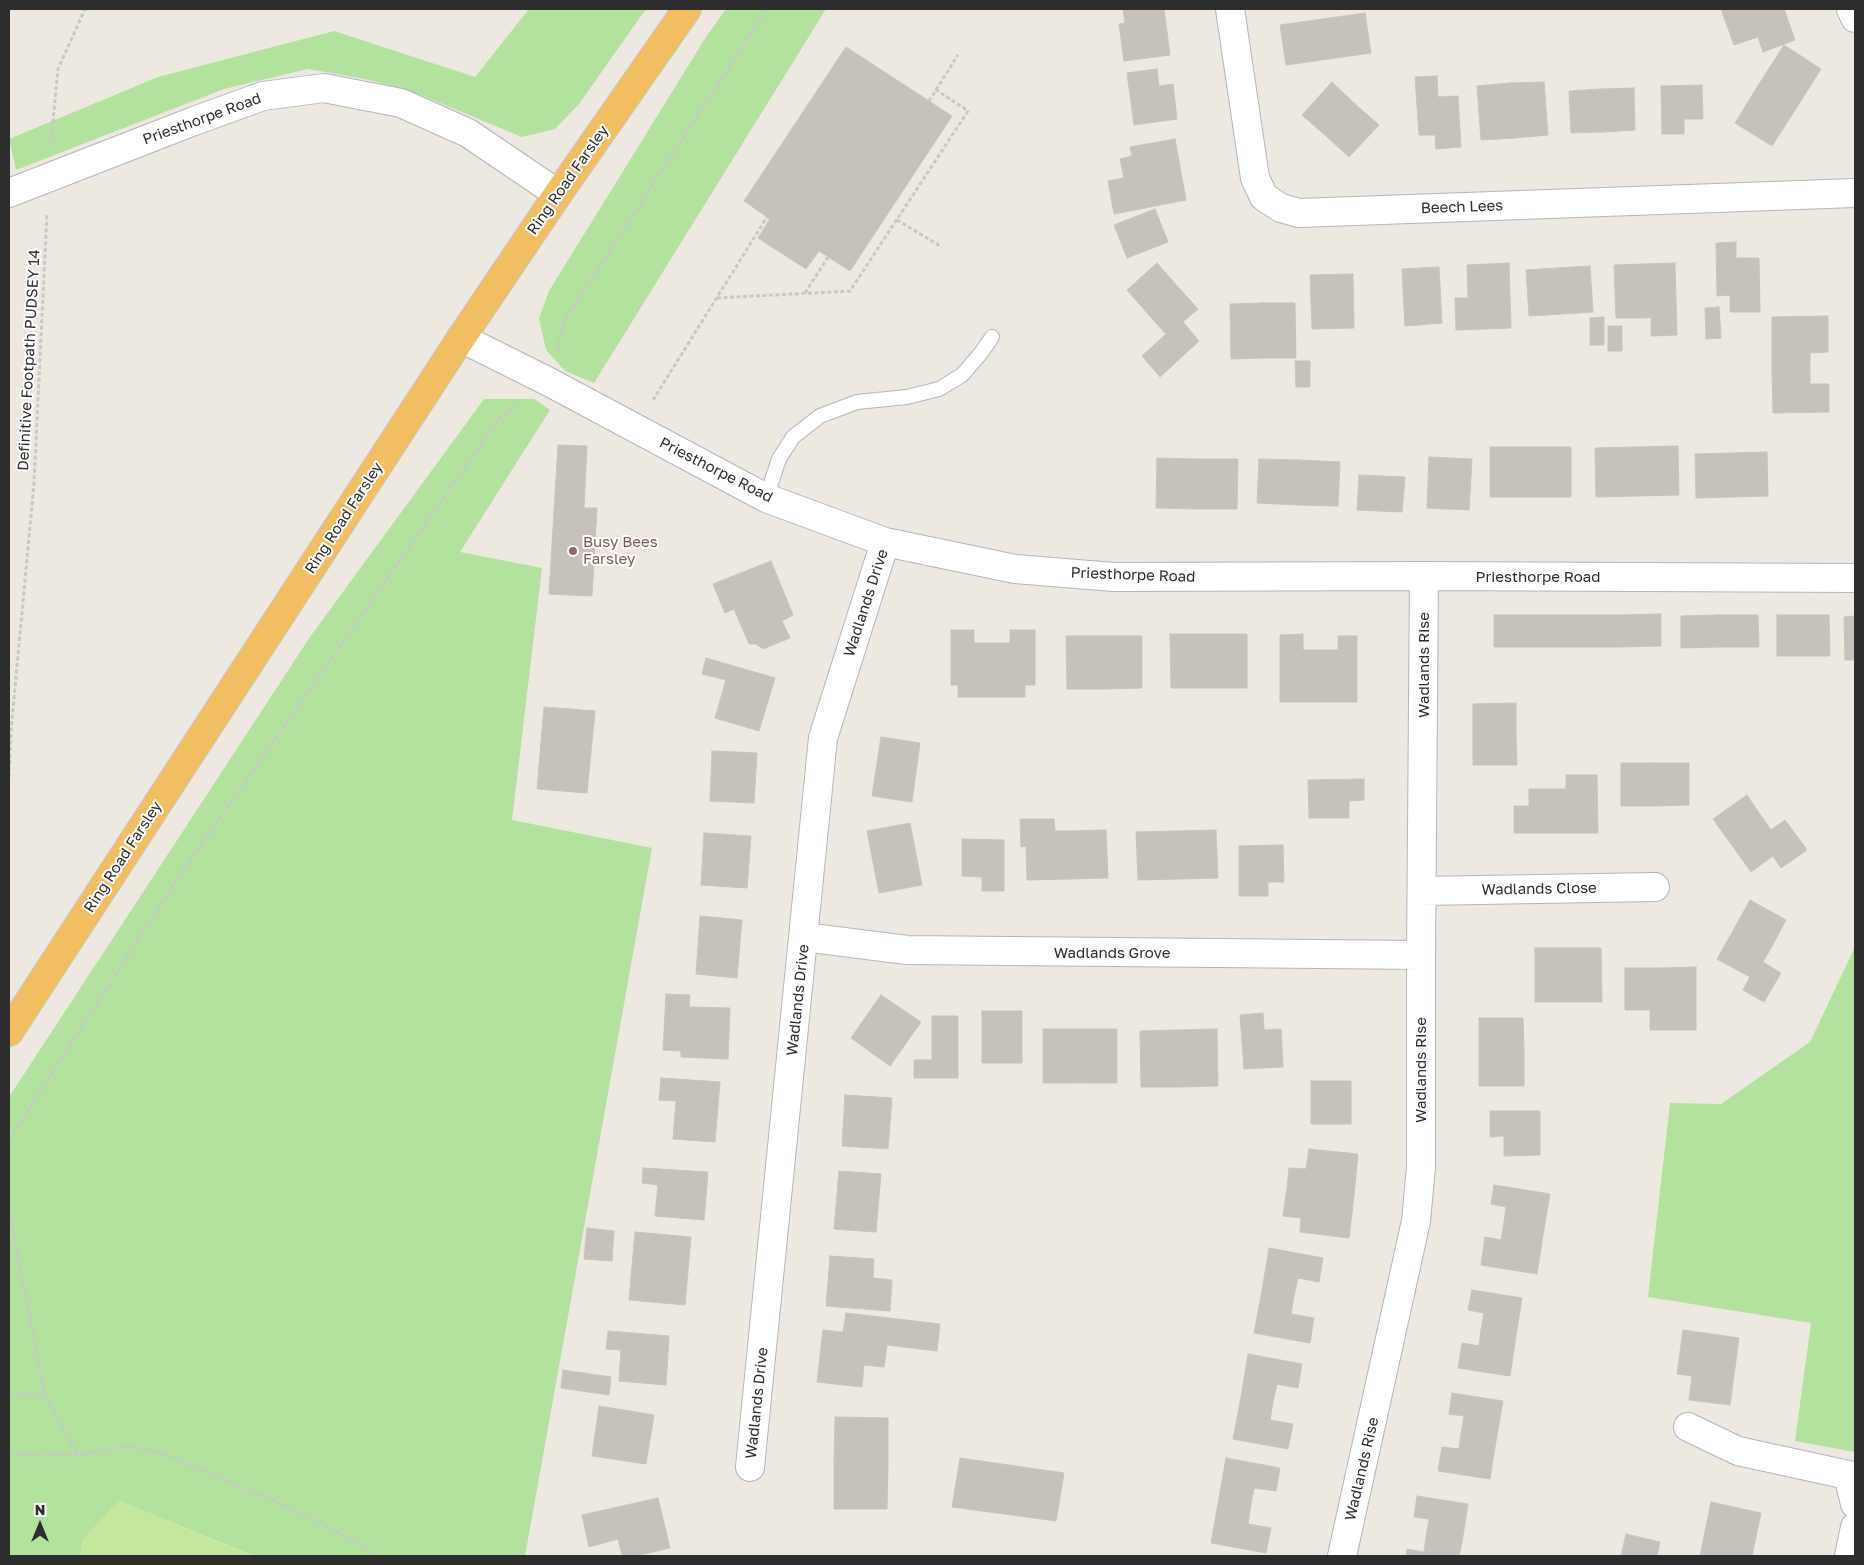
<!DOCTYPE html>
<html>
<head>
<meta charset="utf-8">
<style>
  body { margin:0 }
  #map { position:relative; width:1864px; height:1565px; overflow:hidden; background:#ede8e0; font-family:"Golos Text",sans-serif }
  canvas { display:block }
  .frame { position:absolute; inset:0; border:10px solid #2d2d2d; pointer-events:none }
  .north { position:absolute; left:15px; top:1500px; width:50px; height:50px; -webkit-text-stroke:4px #fff; paint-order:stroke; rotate:0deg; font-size:14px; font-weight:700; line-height:20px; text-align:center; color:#2d2d2d }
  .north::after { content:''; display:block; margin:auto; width:18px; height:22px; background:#2d2d2d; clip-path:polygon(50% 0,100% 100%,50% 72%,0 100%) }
</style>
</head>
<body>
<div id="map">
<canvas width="1864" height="1565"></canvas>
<div class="frame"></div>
<div class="north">N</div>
</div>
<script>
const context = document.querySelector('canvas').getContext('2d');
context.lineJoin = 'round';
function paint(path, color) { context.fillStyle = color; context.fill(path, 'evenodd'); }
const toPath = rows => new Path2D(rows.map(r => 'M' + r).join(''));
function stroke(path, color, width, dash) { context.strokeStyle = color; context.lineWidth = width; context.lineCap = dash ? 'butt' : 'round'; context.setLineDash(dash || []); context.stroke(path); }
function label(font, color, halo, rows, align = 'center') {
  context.font = font + ' "Golos Text",sans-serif'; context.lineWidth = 4; context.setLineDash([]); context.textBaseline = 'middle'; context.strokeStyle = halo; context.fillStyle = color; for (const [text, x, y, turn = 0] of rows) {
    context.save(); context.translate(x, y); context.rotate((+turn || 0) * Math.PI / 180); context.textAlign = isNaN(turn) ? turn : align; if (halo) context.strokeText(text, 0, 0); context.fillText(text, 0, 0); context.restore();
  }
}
paint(toPath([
  [529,9,646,9,579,104,555,129,522,137,421,95,370,80,308,69,224,89,16,170,9,139,158,77,334,31,475,77],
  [726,9,826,9,594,383,565,371,546,350,539,318,549,291,706,37],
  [484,399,534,399,550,410,460,552,542,568,512,820,652,848,525,1556,254,1556,119,1501,83,1540,80,1556,9,1556,9,1097,310,637],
  [1855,947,1855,1452,1795,1441,1811,1323,1648,1297,1670,1103,1721,1104,1810,1042]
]), '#b2e29e');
paint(toPath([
  [119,1501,253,1556,80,1556,83,1540]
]), '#c4e89b');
const building = toPath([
  [1123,9,1164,9,1170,55,1124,61,1119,24,1125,23,1123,9],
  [1721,9,1784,9,1795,40,1763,52,1758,37,1734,45,1721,9],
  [1365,13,1371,53,1286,65,1280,25,1365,13],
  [1784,45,1821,69,1797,107,1759,84,1784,45],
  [846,47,952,116,850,271,819,251,806,269,758,238,770,219,744,201,846,47],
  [1157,69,1159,86,1173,84,1177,119,1134,125,1127,73,1157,69],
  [1437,76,1438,97,1458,96,1461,147,1436,149,1435,135,1419,135,1415,77,1437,76],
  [1332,82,1355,104,1326,136,1302,115,1332,82],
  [1544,82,1548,135,1514,138,1511,83,1544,82],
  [1511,83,1514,138,1481,140,1477,86,1511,83],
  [1759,84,1797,107,1772,146,1735,123,1759,84],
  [1702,85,1703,119,1684,119,1684,134,1662,134,1661,86,1702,85],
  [1634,88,1635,130,1603,132,1601,89,1634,88],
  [1601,89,1603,132,1571,133,1569,91,1601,89],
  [1355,104,1379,125,1349,157,1326,136,1355,104],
  [1175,139,1180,167,1124,178,1120,159,1132,156,1130,147,1175,139],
  [1180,167,1186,200,1114,214,1108,181,1180,167],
  [1155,209,1168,242,1127,258,1114,225,1155,209],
  [1736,242,1736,258,1759,258,1760,312,1730,312,1730,295,1717,296,1716,243,1736,242],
  [1157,263,1178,287,1148,314,1127,290,1157,263],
  [1509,263,1511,328,1456,330,1455,298,1468,298,1467,265,1509,263],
  [1675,263,1677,335,1651,336,1651,317,1646,318,1645,264,1675,263],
  [1645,264,1646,318,1616,318,1614,265,1645,264],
  [1590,266,1593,312,1561,314,1558,268,1590,266],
  [1439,267,1442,323,1405,326,1402,269,1439,267],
  [1558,268,1561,314,1529,316,1526,270,1558,268],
  [1353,274,1354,328,1312,329,1310,275,1353,274],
  [1178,287,1198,309,1183,322,1199,341,1160,377,1142,356,1166,334,1148,314,1178,287],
  [1263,303,1295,303,1296,358,1264,358,1263,303],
  [1263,303,1264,358,1231,359,1230,304,1263,303],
  [1719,307,1721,338,1706,339,1705,308,1719,307],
  [1828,316,1828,352,1810,353,1810,370,1772,370,1772,317,1828,316],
  [1604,317,1604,345,1590,345,1590,318,1604,317],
  [1608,326,1622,326,1622,351,1608,351,1608,326],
  [1295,361,1310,361,1310,387,1296,387,1295,361],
  [1772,370,1810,370,1810,384,1829,384,1829,412,1773,413,1772,370],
  [558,445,587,446,584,508,597,508,592,596,549,594,558,445],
  [1678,446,1679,495,1637,496,1636,447,1678,446],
  [1490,447,1531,447,1531,497,1490,497,1490,447],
  [1531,447,1571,447,1571,497,1531,497,1531,447],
  [1636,447,1637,496,1596,497,1595,448,1636,447],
  [1767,452,1768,496,1732,497,1731,453,1767,452],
  [1731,453,1732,497,1696,498,1695,454,1731,453],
  [1429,457,1472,459,1469,510,1427,508,1429,457],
  [1157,458,1197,459,1197,509,1156,508,1157,458],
  [1197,459,1238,459,1237,509,1197,509,1197,459],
  [1259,459,1299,460,1298,505,1257,503,1259,459],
  [1299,460,1340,462,1338,506,1298,505,1299,460],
  [1359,475,1405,477,1402,512,1357,510,1359,475],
  [771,561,793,615,782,621,790,638,763,649,756,644,749,644,734,609,725,613,713,584,771,561],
  [1661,614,1661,646,1619,647,1619,615,1661,614],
  [1494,615,1536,615,1536,647,1494,647,1494,615],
  [1536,615,1577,615,1578,647,1536,647,1536,615],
  [1577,615,1619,615,1619,647,1578,647,1577,615],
  [1719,615,1720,647,1681,648,1681,616,1719,615],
  [1719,615,1758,615,1759,647,1720,647,1719,615],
  [1777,615,1803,615,1803,656,1777,656,1777,615],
  [1803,615,1829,615,1830,656,1803,656,1803,615],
  [1855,616,1855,660,1845,660,1844,617,1855,616],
  [951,630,974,630,974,643,990,643,990,697,958,697,958,685,951,685,951,630],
  [1010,630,1035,630,1035,685,1025,685,1025,697,990,697,990,643,1010,643,1010,630],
  [1170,634,1209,634,1209,688,1171,688,1170,634],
  [1209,634,1247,634,1247,688,1209,688,1209,634],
  [1303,634,1303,650,1319,650,1319,702,1280,702,1280,635,1303,634],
  [1066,636,1104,636,1104,689,1067,689,1066,636],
  [1104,636,1142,636,1142,688,1104,689,1104,636],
  [1338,636,1357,636,1357,702,1319,702,1319,650,1338,650,1338,636],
  [706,658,775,678,759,731,715,718,726,680,702,674,706,658],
  [1516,703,1516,734,1473,734,1473,704,1516,703],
  [544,707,595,711,587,793,537,789,544,707],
  [1473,734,1516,734,1517,765,1473,765,1473,734],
  [881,737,920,743,912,802,872,796,881,737],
  [712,751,757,753,754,803,710,801,712,751],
  [1621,763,1655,763,1655,806,1621,806,1621,763],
  [1655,763,1689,763,1689,805,1655,806,1655,763],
  [1566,775,1597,775,1598,833,1566,833,1566,775],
  [1364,779,1364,800,1349,801,1349,818,1309,818,1308,780,1364,779],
  [1529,789,1566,789,1566,833,1514,833,1514,806,1529,806,1529,789],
  [1747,795,1764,820,1731,844,1713,819,1747,795],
  [1020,819,1054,819,1055,831,1069,831,1070,879,1027,880,1026,846,1021,847,1020,819],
  [1764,820,1771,830,1785,820,1807,850,1781,868,1773,856,1751,872,1731,844,1764,820],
  [910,823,922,885,879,893,867,831,910,823],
  [1106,830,1108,878,1070,879,1069,831,1106,830],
  [1216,830,1218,878,1178,879,1176,831,1216,830],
  [1176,831,1178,879,1138,880,1136,832,1176,831],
  [704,833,751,836,747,888,701,885,704,833],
  [962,839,1004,840,1004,891,982,891,982,877,962,876,962,839],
  [1283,845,1284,882,1268,882,1268,896,1239,896,1239,846,1283,845],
  [1750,900,1786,920,1771,948,1734,929,1750,900],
  [700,916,742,920,737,978,696,974,700,916],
  [1734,929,1771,948,1763,962,1781,973,1764,1002,1743,990,1750,977,1717,959,1734,929],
  [1535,948,1568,948,1568,1002,1535,1002,1535,948],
  [1568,948,1601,948,1602,1002,1568,1002,1568,948],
  [1696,967,1696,1030,1663,1030,1662,968,1696,967],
  [1625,968,1662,968,1663,1030,1650,1030,1650,1010,1625,1010,1625,968],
  [666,994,690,995,689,1007,730,1008,728,1059,681,1057,681,1051,663,1050,666,994],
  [881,995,921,1022,890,1066,851,1038,881,995],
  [982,1011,1022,1011,1022,1063,982,1063,982,1011],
  [1263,1013,1264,1030,1281,1029,1283,1067,1244,1069,1240,1015,1263,1013],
  [932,1016,958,1016,958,1078,914,1078,914,1060,932,1060,932,1016],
  [1479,1018,1523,1018,1524,1052,1479,1052,1479,1018],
  [1043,1029,1080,1029,1080,1083,1043,1083,1043,1029],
  [1080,1029,1117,1029,1117,1083,1080,1083,1080,1029],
  [1217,1029,1218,1086,1179,1087,1178,1030,1217,1029],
  [1178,1030,1179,1087,1141,1087,1140,1031,1178,1030],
  [1479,1052,1524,1052,1524,1086,1479,1086,1479,1052],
  [661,1078,720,1082,715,1142,673,1139,676,1101,659,1100,661,1078],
  [1311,1081,1351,1081,1351,1124,1311,1124,1311,1081],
  [845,1095,892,1098,888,1149,842,1146,845,1095],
  [1490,1111,1540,1111,1540,1155,1504,1156,1504,1136,1490,1137,1490,1111],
  [1309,1149,1358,1154,1354,1196,1287,1188,1289,1168,1306,1169,1309,1149],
  [643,1168,708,1172,704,1220,655,1216,658,1185,642,1183,643,1168],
  [839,1171,881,1174,876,1232,834,1229,839,1171],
  [1494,1185,1550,1194,1544,1229,1504,1223,1506,1207,1491,1204,1494,1185],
  [1287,1188,1354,1196,1349,1238,1300,1232,1301,1218,1283,1216,1287,1188],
  [1504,1223,1544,1229,1537,1274,1481,1265,1485,1237,1501,1240,1504,1223],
  [587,1228,614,1231,612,1261,584,1259,587,1228],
  [635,1232,691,1237,685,1305,629,1300,635,1232],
  [1269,1248,1323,1258,1319,1282,1298,1278,1294,1296,1262,1291,1269,1248],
  [830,1256,874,1259,873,1278,892,1280,890,1311,826,1306,830,1256],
  [1472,1290,1522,1298,1516,1336,1481,1330,1484,1313,1468,1310,1472,1290],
  [1262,1291,1294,1296,1291,1314,1314,1318,1310,1343,1254,1333,1262,1291],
  [846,1313,940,1324,937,1351,887,1345,884,1367,864,1365,862,1387,817,1382,823,1330,843,1332,846,1313],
  [1481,1330,1516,1336,1510,1376,1458,1368,1462,1343,1479,1346,1481,1330],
  [1683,1330,1739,1338,1730,1405,1689,1400,1692,1376,1677,1374,1683,1330],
  [608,1331,669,1336,666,1385,619,1381,621,1350,606,1349,608,1331],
  [1248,1354,1302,1364,1298,1388,1277,1384,1273,1402,1241,1397,1248,1354],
  [563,1370,611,1377,609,1395,561,1388,563,1370],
  [1452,1393,1503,1401,1496,1441,1461,1434,1464,1416,1449,1414,1452,1393],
  [1241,1397,1273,1402,1270,1420,1293,1424,1288,1449,1233,1439,1241,1397],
  [599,1406,654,1415,646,1464,592,1456,599,1406],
  [835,1417,888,1418,888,1463,834,1463,835,1417],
  [1461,1434,1496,1441,1490,1479,1438,1471,1442,1447,1459,1449,1461,1434],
  [960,1458,1064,1473,1056,1521,952,1507,960,1458],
  [1226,1458,1280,1468,1276,1491,1254,1488,1251,1504,1219,1498,1226,1458],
  [834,1463,888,1463,887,1509,834,1509,834,1463],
  [1417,1496,1468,1504,1462,1542,1426,1537,1429,1519,1414,1517,1417,1496],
  [658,1498,670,1548,636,1556,622,1556,618,1539,589,1547,582,1515,658,1498],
  [1219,1498,1251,1504,1248,1524,1271,1528,1266,1553,1211,1543,1219,1498],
  [1711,1502,1761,1513,1752,1556,1700,1556,1711,1502],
  [1626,1534,1660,1542,1657,1556,1621,1556,1626,1534],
  [1426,1537,1462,1542,1459,1556,1406,1556,1407,1549,1424,1552,1426,1537]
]);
paint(building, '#c6c2bb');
stroke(building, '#c9c4b9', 1);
const service = toPath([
  [766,498,779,459,793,437,820,416,857,402,907,397,939,389,962,375,981,353,992,337]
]);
const minor = toPath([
  [1230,9,1255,178,1264,197,1281,208,1299,213,1855,193],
  [1851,9,1855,18],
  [9,193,194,121,263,96,324,88,401,103,468,133,558,194],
  [461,338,551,383,766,498,885,542,1015,569,1114,577,1424,576,1855,578],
  [1422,891,1655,887],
  [804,937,907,950,1421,955],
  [1688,1427,1738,1451,1848,1475,1855,1504],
  [750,1467,823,738,885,542],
  [1342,1556,1416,1221,1421,1167,1421,955,1424,576],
  [1849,1556,1855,1527]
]);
const trunk = toPath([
  [9,1032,461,338,558,194,687,9]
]);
stroke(service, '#b3b5bf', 16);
stroke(minor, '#b3b5bf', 30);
stroke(trunk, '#c8c8c8', 30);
stroke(toPath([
  [929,101,958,55],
  [51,142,58,69,85,9],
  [897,220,942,247],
  [805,293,828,257],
  [717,298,850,291,968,111,935,89],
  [558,350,563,323,767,9],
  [653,400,767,217],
  [9,777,11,731,34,483,47,213],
  [9,1140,180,875,499,419,520,404],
  [9,1210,45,1395,78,1455,128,1446,162,1453,293,1509,351,1539,375,1556],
  [9,1395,45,1395],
  [9,1455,78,1455]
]), '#c8c8c8', 3, [4, 2.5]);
stroke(service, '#fff', 14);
stroke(minor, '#fff', 28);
stroke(trunk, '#f2be62', 28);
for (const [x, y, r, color] of [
  [573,551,5,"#8d6e63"]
]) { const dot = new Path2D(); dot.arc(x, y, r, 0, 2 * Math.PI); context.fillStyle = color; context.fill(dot); stroke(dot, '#fff', 2); }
label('15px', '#2d2d2d', '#fff', [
  ["Priesthorpe Road",202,119,-20],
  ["Ring Road Farsley",568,180,-55],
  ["Beech Lees",1462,207,-2],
  ["Definitive Footpath PUDSEY 14",29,360,-87],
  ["Priesthorpe Road",716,470,27],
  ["Ring Road Farsley",344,518,-57],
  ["Priesthorpe Road",1133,575,2],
  ["Priesthorpe Road",1538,577],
  ["Wadlands Drive",866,603,-72],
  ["Wadlands Rise",1424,665,-90],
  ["Ring Road Farsley",123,857,-57],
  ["Wadlands Close",1539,889,-1],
  ["Wadlands Grove",1112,953],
  ["Wadlands Drive",798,1000,-84],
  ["Wadlands Rise",1421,1070,-90],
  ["Wadlands Drive",757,1403,-84],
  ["Wadlands Rise",1362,1469,-77]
]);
label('15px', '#785e54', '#fff', [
  ["Busy Bees",583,542],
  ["Farsley",583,559]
], 'left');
</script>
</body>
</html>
